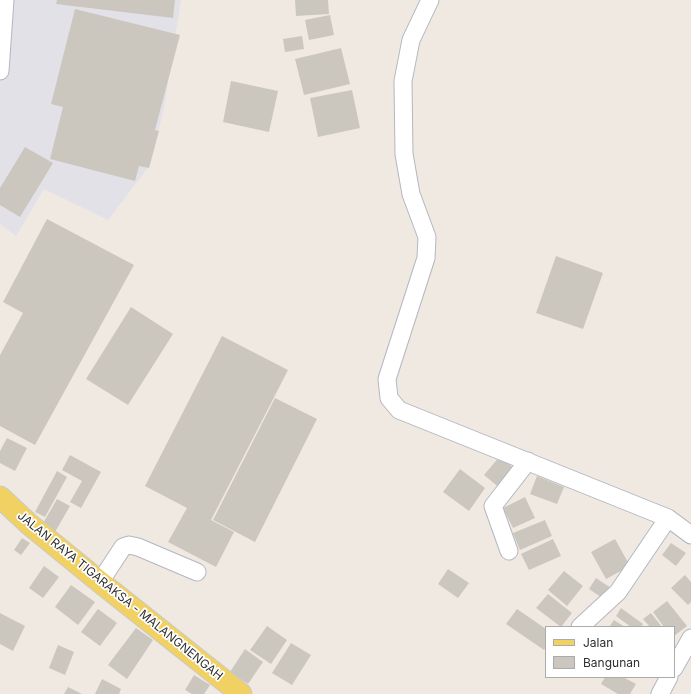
<!DOCTYPE html>
<html>
<head>
<meta charset="utf-8">
<style>
  body { margin:0 }
  #map { position:relative; width:691px; height:694px; overflow:hidden; background:#efe9e1; font-family:Inter,sans-serif }
  canvas { display:block }
  .legend { position:absolute; left:545px; top:626px; width:130px; height:52px; box-sizing:border-box; background:#fff; border:1px solid #ababab; margin:0; padding:5px 7px; list-style:none; font-size:12px; color:#2e2e2e }
  .legend li { display:flex; align-items:center; gap:8px; height:20px }
  .legend b { width:20px; border:1px solid #ababab }
</style>
</head>
<body>
<div id="map">
<canvas width="691" height="694"></canvas>
<ul class="legend">
<li><b style="height:5px;background:#f2d163"></b>Jalan</li>
<li><b style="height:11px;background:#cbc7bf"></b>Bangunan</li>
</ul>
</div>
<script>
const context = document.querySelector('canvas').getContext('2d');
context.lineJoin = 'round';
function paint(path, color) { context.fillStyle = color; context.fill(path, 'evenodd'); }
const toPath = rows => new Path2D(rows.map(r => 'M' + r).join(''));
function stroke(path, color, width, dash) { context.strokeStyle = color; context.lineWidth = width; context.lineCap = dash ? 'butt' : 'round'; context.setLineDash(dash || []); context.stroke(path); }
function label(font, color, halo, rows, align = 'center') {
  context.font = font + ' Inter,sans-serif'; context.lineWidth = 3.5; context.setLineDash([]); context.textBaseline = 'middle'; context.strokeStyle = halo; context.fillStyle = color; for (const [text, x, y, turn = 0] of rows) {
    context.save(); context.translate(x, y); context.rotate((+turn || 0) * Math.PI / 180); context.textAlign = isNaN(turn) ? turn : align; if (halo) context.strokeText(text, 0, 0); context.fillText(text, 0, 0); context.restore();
  }
}
paint(toPath([
  [0,0,181,0,164,108,150,165,108,220,44,189,16,236,0,224]
]), '#e3e1e8');
paint(toPath([
  [57,0,175,0,173,18,56,4],
  [295,0,328,0,329,14,296,16],
  [75,9,180,35,155,130,159,131,149,168,139,166,135,181,50,159,63,107,51,104],
  [330,15,334,35,309,40,305,20],
  [302,36,304,49,285,52,283,39],
  [341,48,350,84,304,95,295,59],
  [231,81,278,91,269,132,223,122],
  [352,90,360,128,318,137,310,98],
  [25,147,53,163,20,217,0,205,0,188],
  [47,219,134,265,35,445,0,426,0,355,23,313,3,302],
  [556,256,603,273,583,329,536,313],
  [131,307,173,334,128,405,86,379],
  [222,336,288,370,211,520,234,532,216,567,168,542,187,508,145,486],
  [275,398,317,419,255,542,213,520],
  [7,438,27,448,15,471,0,463,0,451],
  [70,455,101,472,81,508,70,502,82,481,62,470],
  [500,456,517,471,501,489,484,475],
  [460,469,485,488,469,511,443,492],
  [57,471,67,477,45,517,35,512],
  [537,476,564,487,557,504,530,494],
  [525,497,535,518,513,528,503,508],
  [57,499,70,506,55,532,42,525],
  [545,520,552,536,520,550,513,533],
  [22,538,30,543,21,555,14,550],
  [553,539,561,556,529,570,521,554],
  [615,539,630,566,606,579,591,552],
  [671,543,686,553,676,566,662,555],
  [44,566,59,577,43,598,29,588],
  [448,569,469,583,458,598,438,584],
  [564,571,583,586,567,606,548,590],
  [685,575,691,582,691,602,688,605,671,588],
  [596,578,611,588,604,599,589,589],
  [71,585,95,602,78,625,55,607],
  [548,594,572,613,561,627,536,608],
  [667,601,687,626,674,636,674,627,664,627,653,612],
  [621,608,643,624,641,627,631,627,616,616],
  [98,609,117,623,100,646,81,632],
  [517,609,546,629,546,647,544,650,506,624],
  [0,613,25,626,13,651,0,644],
  [651,613,662,627,650,627,643,619],
  [614,620,625,627,609,627],
  [267,626,287,640,271,664,250,650],
  [136,628,153,640,127,679,108,665],
  [291,643,311,655,292,685,272,673],
  [58,645,74,652,65,675,49,668],
  [245,649,263,662,248,684,230,672],
  [194,675,210,685,204,694,192,694,185,690],
  [605,677,623,677,636,684,630,694,618,694,601,684],
  [102,679,121,689,119,694,95,694],
  [68,687,82,694,64,694]
]), '#cbc7bf');
const minor = toPath([
  [430,0,411,40,403,81,404,154,411,194,427,237,426,258,387,379,389,398,399,410,668,518,691,535],
  [0,71,5,0],
  [509,551,493,506,528,461],
  [100,582,123,547,129,545,138,547,197,572],
  [580,627,618,592,668,518],
  [674,668,691,638],
  [660,694,669,677]
]);
const major = toPath([
  [0,497,29,524,100,582,241,694]
]);
stroke(minor, '#b4b7c1', 19);
stroke(major, '#c9c9c9', 23);
stroke(minor, '#fff', 17);
stroke(major, '#f2d163', 21);
label('12px', '#2e2e2e', '#fff', [
  ["JALAN RAYA TIGARAKSA - MALANGNENGAH",120,596,39]
]);
</script>
</body>
</html>
